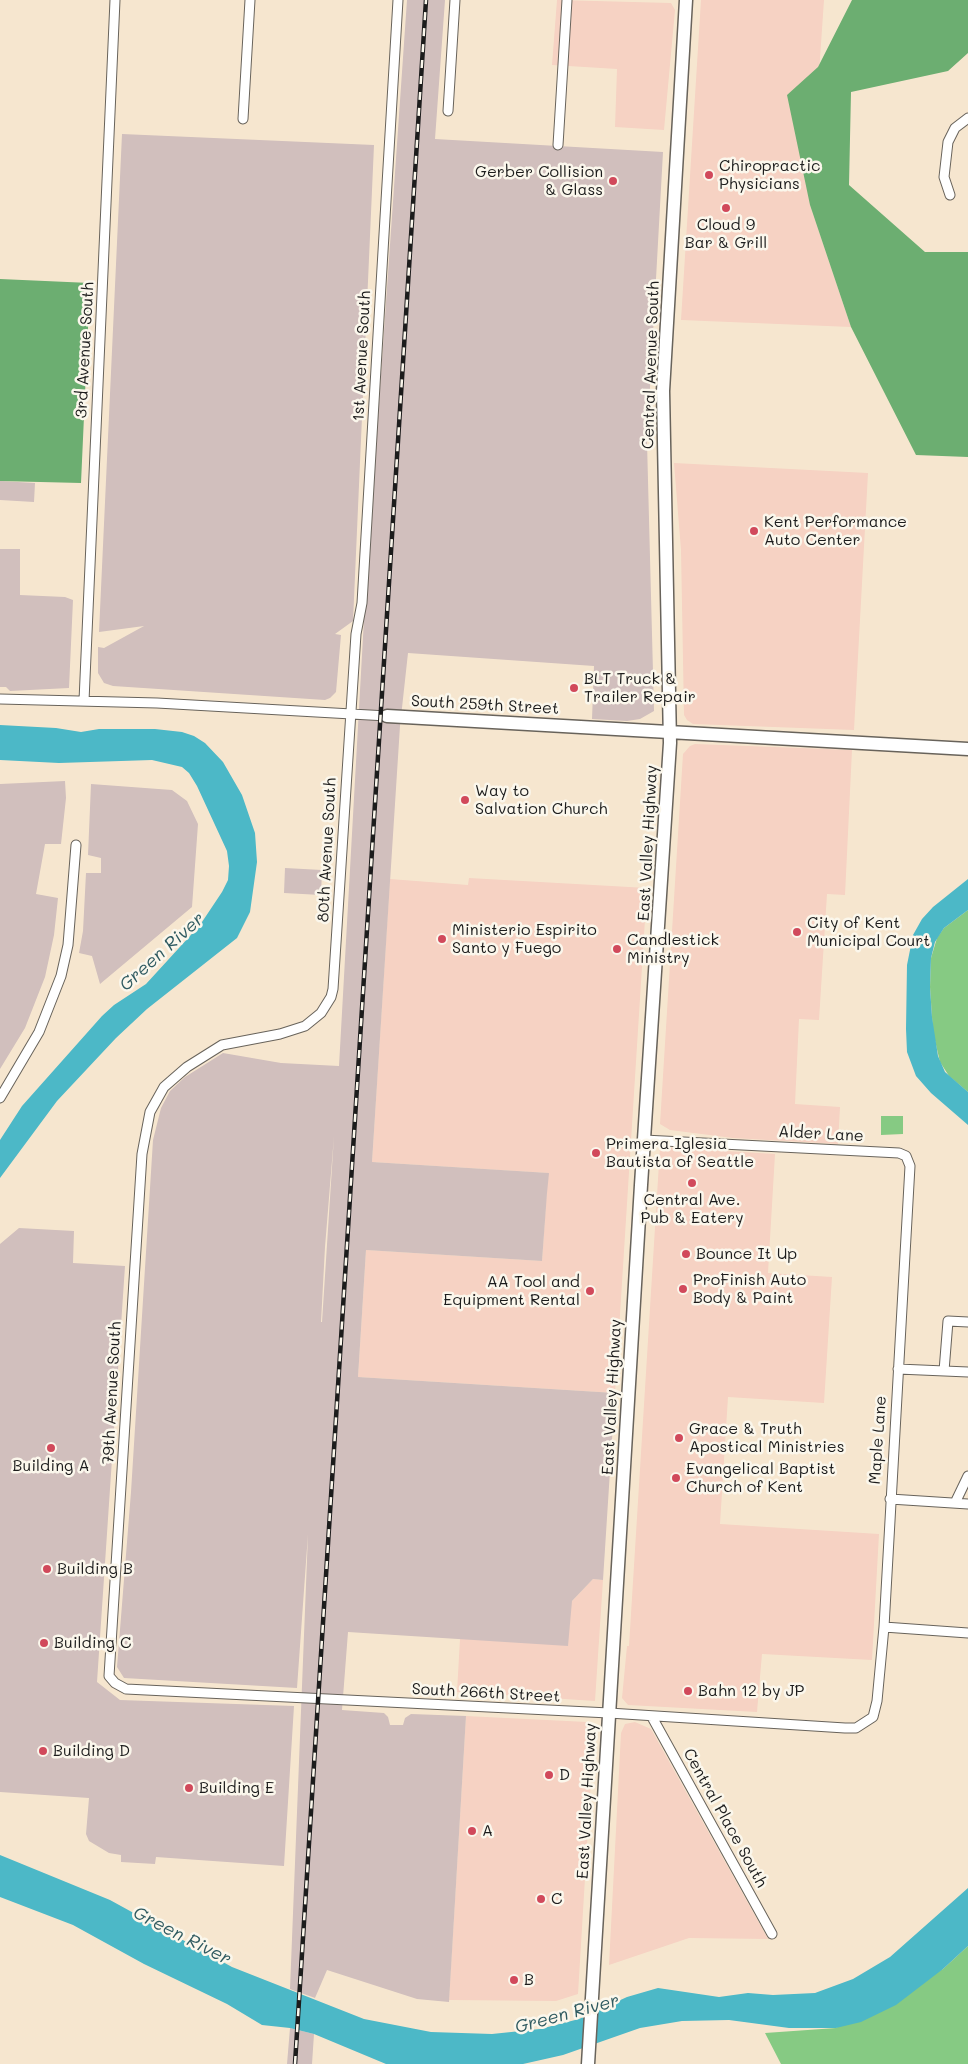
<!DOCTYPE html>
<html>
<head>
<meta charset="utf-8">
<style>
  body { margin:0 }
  canvas { display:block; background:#f6e6cf }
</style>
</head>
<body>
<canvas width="968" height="2064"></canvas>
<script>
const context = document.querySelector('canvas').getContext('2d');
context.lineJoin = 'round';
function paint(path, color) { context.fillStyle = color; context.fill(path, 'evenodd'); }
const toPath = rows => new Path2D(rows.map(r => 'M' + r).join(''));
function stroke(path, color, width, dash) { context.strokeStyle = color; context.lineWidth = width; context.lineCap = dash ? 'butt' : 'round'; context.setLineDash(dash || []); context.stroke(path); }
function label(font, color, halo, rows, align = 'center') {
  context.font = font + ' Mali,sans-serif'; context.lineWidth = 5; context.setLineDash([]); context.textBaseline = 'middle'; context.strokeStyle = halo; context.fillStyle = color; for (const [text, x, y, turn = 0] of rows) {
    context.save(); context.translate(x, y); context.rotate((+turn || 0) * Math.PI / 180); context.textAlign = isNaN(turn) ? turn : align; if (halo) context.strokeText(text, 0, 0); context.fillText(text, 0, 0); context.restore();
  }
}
paint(toPath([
  [557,0,671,3,675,10,664,130,615,127,617,69,552,65],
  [701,0,824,0,810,205,851,327,681,320],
  [674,463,868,473,854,730,693,724,687,720,684,715,681,550],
  [695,744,852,750,845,895,827,894,819,1020,799,1019,795,1104,840,1107,838,1144,733,1138,670,1130,660,1124,683,754,690,746],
  [469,878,647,888,615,1393,358,1377,366,1250,542,1261,548,1173,372,1162,390,879,468,885],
  [660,1147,775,1154,768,1273,832,1277,824,1403,728,1397,720,1524,879,1534,872,1660,762,1654,757,1712,628,1705,622,1698,627,1646,629,1646],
  [593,1579,603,1580,595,1701,457,1692,460,1639,572,1601],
  [466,1716,587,1722,594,1729,578,1994,556,2001,449,2000],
  [635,1722,651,1729,768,1939,689,1938,609,1965,621,1733,625,1724]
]), '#f6d2c3');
paint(toPath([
  [407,0,445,0,435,139,663,152,647,442,654,711,640,719,627,721,592,719,594,666,408,653,400,726,372,1162,549,1173,547,1193,542,1261,366,1250,358,1377,615,1393,603,1580,593,1579,572,1601,568,1646,348,1632,342,1710,384,1713,388,1717,390,1725,403,1725,405,1718,411,1714,466,1716,449,2002,417,1999,327,1970,315,1998,290,1989,308,1534,297,1688,124,1678,117,1667,131,1492,153,1140,161,1108,170,1091,185,1077,223,1053,281,1063,339,1066,364,619],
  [334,1136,322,1322,321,1322,325,1247],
  [122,134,374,145,353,621,335,634,341,635,336,692,330,698,325,700,113,686,104,683,98,673,98,647,104,648,144,626,99,632],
  [0,481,35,483,34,502,0,500],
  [0,549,20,549,20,595,65,597,73,600,69,688,10,691,6,687,0,687],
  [65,781,66,798,61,844,45,844,36,894,58,898,54,935,45,977,25,1028,0,1069,0,784],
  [91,784,172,790,187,801,198,824,192,907,100,984,92,956,79,953,83,931,86,873,101,873,101,858,88,855],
  [285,868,322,870,321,895,284,893],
  [19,1228,74,1231,73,1263,125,1266,97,1682,120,1700,294,1706,284,1866,156,1857,155,1864,121,1862,121,1855,109,1853,89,1841,86,1834,89,1798,0,1792,0,1244],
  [290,2028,314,2034,312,2064,287,2064]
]), '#d1bfbd');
paint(toPath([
  [968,910,968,1092,949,1076,940,1062,933,1032,930,987,931,958,937,938,944,928],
  [881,1116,903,1116,903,1134,881,1135],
  [968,1946,968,2064,781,2064,765,2033,836,2028,943,1969]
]), '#86ca83');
paint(toPath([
  [852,0,968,0,968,53,948,71,851,92,849,185,925,252,968,252,968,457,916,455,851,327,810,205,787,95,818,67],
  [0,279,90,283,81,483,0,481]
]), '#6cae71');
paint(toPath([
  [0,725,56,728,81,732,99,729,155,729,182,732,194,736,205,743,223,762,242,795,255,833,257,862,250,912,237,938,147,1009,116,1038,57,1101,0,1178,0,1140,22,1106,102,1016,114,1005,146,984,200,925,222,892,228,880,229,866,227,851,197,786,189,773,182,767,152,760,59,763,0,760],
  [968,879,968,910,944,928,935,942,931,958,930,987,932,1017,938,1056,945,1072,968,1092,968,1125,931,1093,916,1076,907,1052,906,1029,907,965,913,935,922,919,933,907],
  [0,1855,110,1900,232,1967,364,2019,431,2032,492,2034,540,2029,579,2019,627,1997,658,1988,719,1997,748,1993,773,1995,815,1993,853,1979,890,1957,968,1888,968,1946,943,1969,896,2005,861,2022,836,2028,789,2028,729,2020,682,2021,640,2028,563,2055,523,2064,386,2064,314,2034,290,2028,262,2025,227,2004,144,1964,73,1925,0,1897]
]), '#4cb8c7');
const street = toPath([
  [398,0,362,603,356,634,333,989,331,997,321,1013,305,1026,280,1034,222,1045,187,1067,164,1087,150,1112,142,1154,109,1676,115,1683,126,1689,609,1713,845,1728,856,1728,873,1717,877,1701,884,1627,910,1166,906,1156,899,1153,644,1140],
  [448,111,455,0],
  [243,119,250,0],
  [558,145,567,0],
  [950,195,944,177,948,142,955,128,968,118],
  [0,699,157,703,387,716],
  [84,701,115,0],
  [0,1098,39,1032,61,976,68,945,76,845],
  [898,1369,968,1372],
  [944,1371,948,1321,968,1322],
  [890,1499,968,1504],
  [955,1503,968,1476],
  [884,1627,968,1633],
  [652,1717,772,1934]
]);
const secondary = toPath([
  [387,716,968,749],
  [588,2064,641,1185,670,743,663,391,686,0]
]);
stroke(street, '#68635b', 11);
stroke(secondary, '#68635b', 15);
stroke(street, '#fff', 9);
stroke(secondary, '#fff', 12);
const rail = toPath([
  [295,2064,426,0]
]);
stroke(rail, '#1c1c1c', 4.5);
stroke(rail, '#fbf7ec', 2.5, [8]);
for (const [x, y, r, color] of [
  [709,175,5,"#d1495b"],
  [613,181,5,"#d1495b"],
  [726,208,5,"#d1495b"],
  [754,531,5,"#d1495b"],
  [574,688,5,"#d1495b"],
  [465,800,5,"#d1495b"],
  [797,932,5,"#d1495b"],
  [442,939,5,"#d1495b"],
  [617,949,5,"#d1495b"],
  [596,1153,5,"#d1495b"],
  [692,1183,5,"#d1495b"],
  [686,1254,5,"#d1495b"],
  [683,1289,5,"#d1495b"],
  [590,1291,5,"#d1495b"],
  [679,1438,5,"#d1495b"],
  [51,1448,5,"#d1495b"],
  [676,1478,5,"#d1495b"],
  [47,1569,5,"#d1495b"],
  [44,1643,5,"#d1495b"],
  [688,1691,5,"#d1495b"],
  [43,1751,5,"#d1495b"],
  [549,1775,5,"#d1495b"],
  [189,1788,5,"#d1495b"],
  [472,1831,5,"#d1495b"],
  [541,1899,5,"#d1495b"],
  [514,1980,5,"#d1495b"]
]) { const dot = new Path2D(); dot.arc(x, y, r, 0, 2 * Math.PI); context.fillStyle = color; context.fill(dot); stroke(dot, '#fbf7ec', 2); }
label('16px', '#1c1c1c', '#fbf7ec', [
  ["Chiropractic",719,166],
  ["Physicians",719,184],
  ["Gerber Collision",603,172,"right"],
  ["& Glass",603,190,"right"],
  ["Cloud 9",726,225,"center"],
  ["Bar & Grill",726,243,"center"],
  ["Kent Performance",764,522],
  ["Auto Center",764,540],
  ["BLT Truck &",584,679],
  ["Trailer Repair",584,697],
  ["Way to",475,791],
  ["Salvation Church",475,809],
  ["City of Kent",807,923],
  ["Municipal Court",807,941],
  ["Ministerio Espirito",452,930],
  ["Santo y Fuego",452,948],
  ["Candlestick",627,940],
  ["Ministry",627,958],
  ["Primera Iglesia",606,1144],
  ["Bautista of Seattle",606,1162],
  ["Central Ave.",692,1200,"center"],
  ["Pub & Eatery",692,1218,"center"],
  ["Bounce It Up",696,1254],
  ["ProFinish Auto",693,1280],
  ["Body & Paint",693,1298],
  ["AA Tool and",580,1282,"right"],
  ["Equipment Rental",580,1300,"right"],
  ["Grace & Truth",689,1429],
  ["Apostical Ministries",689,1447],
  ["Building A",51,1466,"center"],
  ["Evangelical Baptist",686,1469],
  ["Church of Kent",686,1487],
  ["Building B",57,1569],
  ["Building C",54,1643],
  ["Bahn 12 by JP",698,1691],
  ["Building D",53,1751],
  ["D",559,1775],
  ["Building E",199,1788],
  ["A",482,1831],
  ["C",551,1899],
  ["B",524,1980]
], 'left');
label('16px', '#1c1c1c', '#fbf7ec', [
  ["3rd Avenue South",85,350,-87],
  ["1st Avenue South",362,356,-87],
  ["Central Avenue South",651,365,-88],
  ["South 259th Street",485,705,3],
  ["East Valley Highway",648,843,-87],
  ["80th Avenue South",327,850,-87],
  ["Alder Lane",821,1134,3],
  ["79th Avenue South",112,1393,-87],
  ["East Valley Highway",612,1397,-87],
  ["Maple Lane",878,1440,-86],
  ["South 266th Street",486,1693,3],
  ["East Valley Highway",587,1801,-87],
  ["Central Place South",725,1818,61]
]);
label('italic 18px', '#2f5a60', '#fbf7ec', [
  ["Green River",162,952,-42],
  ["Green River",182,1936,27],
  ["Green River",567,2014,-15]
]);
</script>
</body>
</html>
